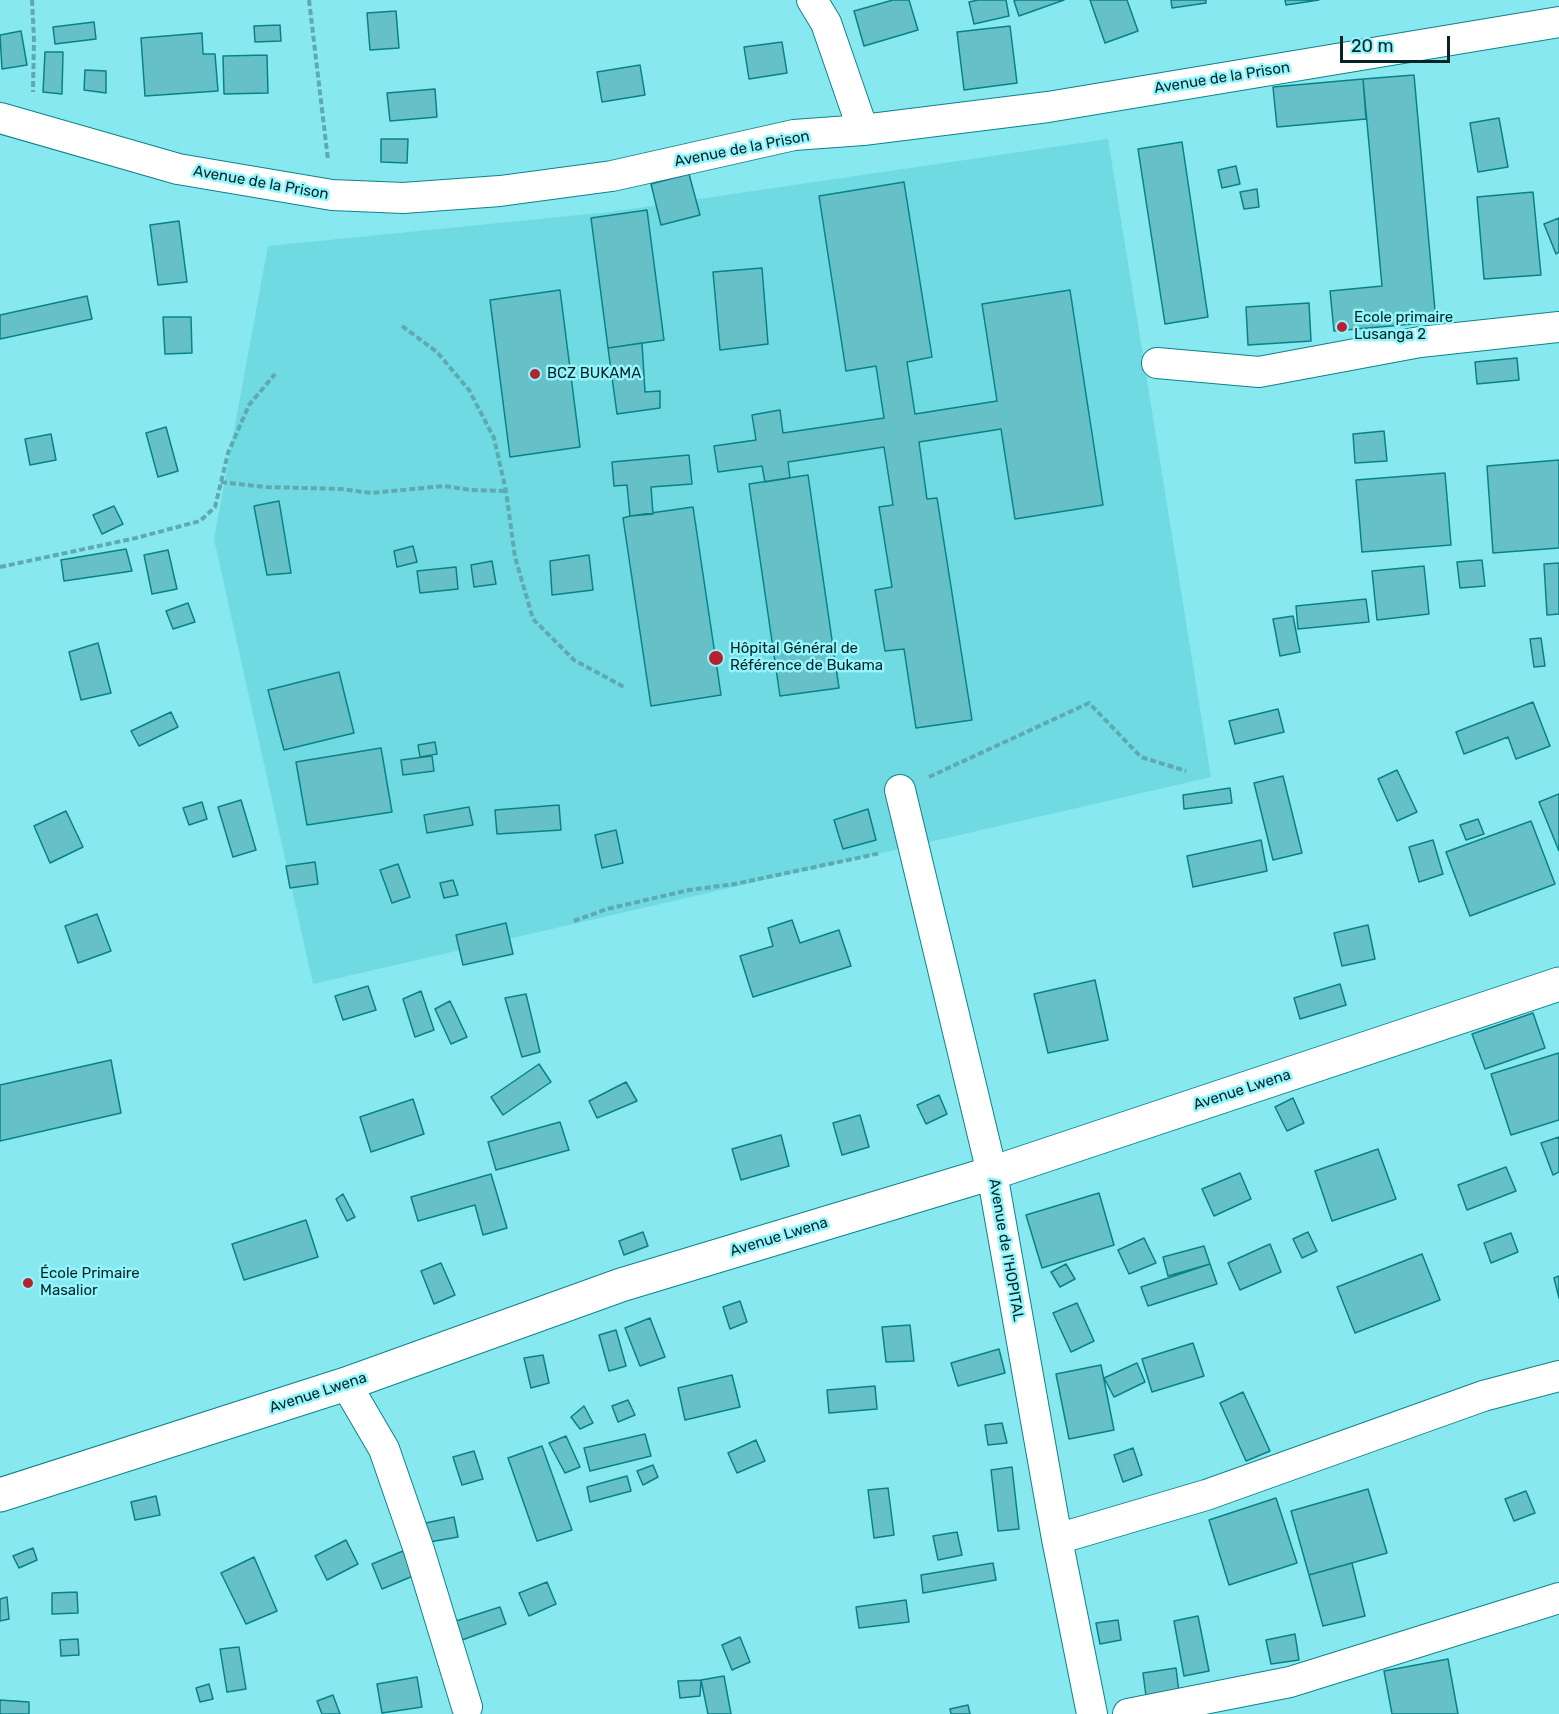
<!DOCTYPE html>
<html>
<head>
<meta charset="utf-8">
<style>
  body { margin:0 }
  #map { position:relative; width:1559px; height:1714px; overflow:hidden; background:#87e8ef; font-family:Rubik,sans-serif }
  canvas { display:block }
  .scale { position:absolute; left:1340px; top:36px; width:110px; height:27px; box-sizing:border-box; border:3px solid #042426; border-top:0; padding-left:8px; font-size:18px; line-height:21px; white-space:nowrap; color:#042426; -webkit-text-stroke:4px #94f5fc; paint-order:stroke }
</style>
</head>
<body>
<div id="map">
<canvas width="1559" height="1714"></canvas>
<div class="scale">20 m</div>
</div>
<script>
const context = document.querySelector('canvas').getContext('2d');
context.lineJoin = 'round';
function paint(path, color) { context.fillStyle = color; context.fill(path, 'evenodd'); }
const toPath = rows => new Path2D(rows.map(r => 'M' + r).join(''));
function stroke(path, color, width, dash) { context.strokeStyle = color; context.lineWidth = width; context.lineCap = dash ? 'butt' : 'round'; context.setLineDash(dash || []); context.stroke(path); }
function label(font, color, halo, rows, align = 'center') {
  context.font = font + ' Rubik,sans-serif'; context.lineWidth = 5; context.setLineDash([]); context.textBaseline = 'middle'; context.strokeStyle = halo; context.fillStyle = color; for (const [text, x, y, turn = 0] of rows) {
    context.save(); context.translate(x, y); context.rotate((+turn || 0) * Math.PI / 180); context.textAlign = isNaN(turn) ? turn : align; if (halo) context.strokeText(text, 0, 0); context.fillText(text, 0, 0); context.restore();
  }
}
paint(toPath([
  [1108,139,1211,777,313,984,214,539,268,246,610,212]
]), '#6fdae2');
const building = toPath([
  [893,0,909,0,918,30,864,46,854,11,893,0],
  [978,0,1006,0,1009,16,974,24,969,2,978,0],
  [1016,0,1064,0,1019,16,1014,1,1016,0],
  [1090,0,1127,0,1138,31,1105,43,1090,0],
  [1171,0,1206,0,1206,3,1172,8,1171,0],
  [1285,0,1319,0,1286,5,1285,0],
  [396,11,399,48,370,50,367,13,396,11],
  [94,22,96,39,55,44,53,27,94,22],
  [280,25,281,41,255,42,254,26,280,25],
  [1010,26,1017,83,964,90,957,32,1010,26],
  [21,31,27,65,2,69,0,35,21,31],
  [202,33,203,54,215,54,218,91,145,96,141,38,202,33],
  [782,42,787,73,749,79,744,47,782,42],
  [45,52,63,52,62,94,43,92,45,52],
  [267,55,268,93,224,94,223,56,267,55],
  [640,65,645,95,602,102,597,72,640,65],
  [85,70,106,71,106,93,84,90,85,70],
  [1414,75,1436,322,1334,331,1330,291,1382,286,1363,79,1414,75],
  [1363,79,1366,119,1277,127,1273,87,1363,79],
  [435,89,437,117,390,121,387,93,435,89],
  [1499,118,1508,167,1478,172,1470,123,1499,118],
  [381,139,408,139,407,163,381,162,381,139],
  [1182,142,1208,317,1165,324,1138,149,1182,142],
  [1236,166,1240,184,1222,188,1218,170,1236,166],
  [689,174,700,215,661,225,651,184,689,174],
  [904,182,932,357,907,362,915,414,997,401,982,304,1070,290,1103,505,1015,519,1001,429,919,442,927,499,937,498,972,720,916,728,904,649,885,651,875,590,892,587,879,507,893,505,884,447,788,462,790,478,765,482,762,466,718,472,714,446,756,440,752,415,780,410,783,433,884,418,876,366,846,371,819,196,904,182],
  [1257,189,1259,207,1244,209,1240,192,1257,189],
  [1533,192,1541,275,1484,279,1477,197,1533,192],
  [647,210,664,340,608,348,591,218,647,210],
  [1559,218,1559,252,1556,254,1544,224,1559,218],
  [179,221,187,282,158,285,150,225,179,221],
  [762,268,768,344,720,350,713,272,762,268],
  [560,290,580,447,510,457,490,300,560,290],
  [87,296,92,319,0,339,0,315,87,296],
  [1309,303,1311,341,1248,345,1246,307,1309,303],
  [163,317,191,317,192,353,165,354,163,317],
  [642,343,645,392,660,391,660,408,617,414,608,348,642,343],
  [1517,358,1519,380,1477,384,1475,362,1517,358],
  [166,427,178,471,158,477,146,433,166,427],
  [1384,431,1387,461,1355,463,1353,434,1384,431],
  [51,434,56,460,30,465,25,439,51,434],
  [689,455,692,484,651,487,653,514,630,516,627,485,614,486,612,462,689,455],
  [1559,460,1559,548,1493,553,1487,466,1559,460],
  [1445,473,1451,545,1362,552,1356,480,1445,473],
  [808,475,839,688,780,696,749,484,808,475],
  [279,501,291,573,267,575,254,506,279,501],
  [114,506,123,524,102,534,93,515,114,506],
  [693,507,721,695,651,706,623,518,630,516,693,507],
  [413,546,417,562,397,567,394,551,413,546],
  [126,549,132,571,64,581,61,560,126,549],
  [168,550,177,589,152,594,144,555,168,550],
  [589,555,593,590,552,595,550,561,589,555],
  [1482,560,1485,586,1460,588,1457,562,1482,560],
  [492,561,496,584,474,587,471,565,492,561],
  [1559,563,1559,614,1547,615,1544,564,1559,563],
  [1424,566,1429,614,1377,620,1372,571,1424,566],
  [456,567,458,589,420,593,417,571,456,567],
  [1366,599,1369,622,1298,629,1296,606,1366,599],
  [188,603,195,622,173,629,166,611,188,603],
  [1293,616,1300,652,1280,656,1273,619,1293,616],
  [1541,638,1545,666,1534,667,1530,639,1541,638],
  [98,643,111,693,81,700,69,652,98,643],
  [339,672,354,733,284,750,268,690,339,672],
  [1533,702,1550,746,1516,759,1508,737,1464,754,1456,732,1533,702],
  [1278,709,1284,732,1235,744,1229,721,1278,709],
  [171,712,178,727,139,746,131,731,171,712],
  [435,742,437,754,420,757,418,745,435,742],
  [381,748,392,812,307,825,296,762,381,748],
  [432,756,434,771,403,775,401,760,432,756],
  [1397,770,1417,812,1397,821,1378,779,1397,770],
  [1283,776,1302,853,1273,860,1254,783,1283,776],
  [1230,788,1232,803,1184,809,1183,795,1230,788],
  [1559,794,1559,851,1539,802,1559,794],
  [241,800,256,850,233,857,218,807,241,800],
  [202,802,207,819,189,825,183,808,202,802],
  [559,805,561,830,497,834,495,810,559,805],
  [469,807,473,825,427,833,424,815,469,807],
  [868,809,876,840,843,849,834,820,868,809],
  [66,811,83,847,50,863,34,826,66,811],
  [1478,819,1484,834,1466,840,1460,825,1478,819],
  [1531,821,1555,884,1470,916,1446,852,1531,821],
  [616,830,623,863,602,868,595,835,616,830],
  [1261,840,1267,871,1193,887,1187,856,1261,840],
  [1433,840,1443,874,1419,882,1409,847,1433,840],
  [315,862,318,884,290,888,286,866,315,862],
  [398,864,410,897,392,903,380,870,398,864],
  [453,880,458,895,444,898,440,883,453,880],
  [97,914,111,951,78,963,65,926,97,914],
  [792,920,800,943,839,930,851,966,753,997,740,956,773,946,768,928,792,920],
  [506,923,513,954,463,965,456,935,506,923],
  [1368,925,1375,959,1342,966,1334,933,1368,925],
  [1095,980,1108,1040,1048,1053,1034,994,1095,980],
  [1340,984,1346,1005,1300,1019,1294,998,1340,984],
  [368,986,376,1010,343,1020,335,996,368,986],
  [421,991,434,1030,415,1037,403,999,421,991],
  [526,994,540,1052,522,1057,505,998,526,994],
  [450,1001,467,1037,451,1044,435,1009,450,1001],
  [1533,1013,1545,1048,1485,1069,1472,1034,1533,1013],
  [1559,1053,1559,1120,1511,1135,1491,1074,1559,1053],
  [111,1060,121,1113,0,1141,0,1085,111,1060],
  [539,1064,551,1082,503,1115,491,1097,539,1064],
  [626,1082,637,1101,597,1118,589,1101,626,1082],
  [939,1095,947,1114,926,1124,917,1105,939,1095],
  [1293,1098,1304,1123,1287,1131,1275,1107,1293,1098],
  [413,1099,424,1134,371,1152,360,1117,413,1099],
  [860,1115,869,1147,842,1155,833,1123,860,1115],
  [560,1122,569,1150,496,1170,488,1142,560,1122],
  [781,1135,789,1166,741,1180,732,1149,781,1135],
  [1559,1137,1559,1172,1553,1175,1541,1143,1559,1137],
  [1378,1149,1396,1199,1332,1221,1315,1171,1378,1149],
  [1506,1167,1516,1191,1467,1210,1458,1185,1506,1167],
  [1240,1173,1251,1199,1214,1216,1202,1189,1240,1173],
  [491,1174,507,1228,483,1235,475,1205,418,1221,411,1197,491,1174],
  [1099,1193,1114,1245,1042,1268,1026,1215,1099,1193],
  [343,1194,355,1217,347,1221,336,1199,343,1194],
  [306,1220,318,1257,244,1280,232,1244,306,1220],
  [643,1232,648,1246,624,1255,619,1241,643,1232],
  [1308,1232,1317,1251,1302,1258,1293,1239,1308,1232],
  [1511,1233,1518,1252,1491,1263,1484,1243,1511,1233],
  [1144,1238,1156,1263,1129,1274,1118,1250,1144,1238],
  [1270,1244,1281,1272,1240,1290,1228,1263,1270,1244],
  [1204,1246,1210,1264,1168,1276,1163,1257,1204,1246],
  [1422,1254,1440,1300,1355,1333,1337,1287,1422,1254],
  [441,1263,455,1295,434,1304,421,1271,441,1263],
  [1066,1264,1075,1279,1060,1287,1051,1272,1066,1264],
  [1210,1264,1217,1284,1148,1306,1141,1287,1210,1264],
  [1559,1276,1559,1298,1554,1278,1559,1276],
  [740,1301,747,1322,730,1329,723,1307,740,1301],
  [1077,1303,1094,1341,1071,1352,1053,1313,1077,1303],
  [650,1318,665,1357,640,1366,625,1328,650,1318],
  [910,1325,914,1361,886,1362,882,1327,910,1325],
  [616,1330,626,1366,609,1371,599,1335,616,1330],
  [1193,1343,1204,1376,1152,1392,1142,1359,1193,1343],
  [999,1349,1005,1373,958,1386,951,1363,999,1349],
  [543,1355,549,1383,531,1388,524,1358,543,1355],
  [1137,1363,1145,1382,1114,1397,1104,1378,1137,1363],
  [1101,1365,1114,1430,1069,1439,1056,1374,1101,1365],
  [732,1375,740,1407,685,1420,678,1388,732,1375],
  [875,1386,877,1409,829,1413,827,1390,875,1386],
  [1243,1392,1270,1451,1246,1461,1220,1403,1243,1392],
  [628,1400,635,1415,618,1422,612,1406,628,1400],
  [584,1406,593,1423,580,1429,571,1417,584,1406],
  [1002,1423,1007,1443,988,1445,985,1425,1002,1423],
  [645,1434,651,1456,590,1471,584,1448,645,1434],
  [566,1436,580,1467,565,1473,549,1443,566,1436],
  [756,1440,765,1461,737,1473,728,1453,756,1440],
  [542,1446,572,1530,537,1541,508,1458,542,1446],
  [1133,1448,1142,1475,1123,1482,1114,1455,1133,1448],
  [474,1451,483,1479,462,1485,453,1457,474,1451],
  [653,1465,658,1477,643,1485,637,1471,653,1465],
  [1012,1467,1019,1529,998,1531,991,1470,1012,1467],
  [627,1476,631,1491,590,1502,587,1487,627,1476],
  [888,1488,894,1535,874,1538,868,1490,888,1488],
  [1368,1489,1387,1553,1309,1575,1291,1511,1368,1489],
  [1526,1491,1535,1513,1514,1521,1505,1499,1526,1491],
  [156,1496,160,1515,135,1520,131,1502,156,1496],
  [1276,1498,1297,1563,1229,1585,1209,1520,1276,1498],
  [454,1517,458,1537,424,1543,421,1524,454,1517],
  [957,1532,962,1555,938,1560,933,1536,957,1532],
  [346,1540,358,1564,327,1580,315,1556,346,1540],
  [33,1548,37,1560,19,1568,13,1556,33,1548],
  [403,1551,413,1576,382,1589,372,1564,403,1551],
  [254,1557,277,1611,246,1624,221,1573,254,1557],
  [993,1563,996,1580,923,1593,921,1575,993,1563],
  [1352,1563,1365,1616,1323,1626,1309,1575,1352,1563],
  [547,1582,556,1604,529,1616,519,1593,547,1582],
  [77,1592,78,1613,52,1614,52,1593,77,1592],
  [7,1597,9,1619,0,1621,0,1599,7,1597],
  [906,1600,909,1622,859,1628,856,1607,906,1600],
  [500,1607,506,1624,462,1640,456,1621,500,1607],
  [1198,1616,1209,1671,1184,1676,1174,1621,1198,1616],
  [1118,1620,1121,1640,1100,1644,1096,1623,1118,1620],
  [1295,1634,1299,1660,1271,1664,1266,1640,1295,1634],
  [740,1637,750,1662,732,1670,722,1645,740,1637],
  [78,1639,79,1655,61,1656,60,1640,78,1639],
  [239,1647,246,1689,227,1692,220,1649,239,1647],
  [1448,1659,1458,1714,1392,1714,1384,1671,1448,1659],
  [1176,1668,1179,1693,1146,1696,1143,1673,1176,1668],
  [724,1676,731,1714,708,1714,701,1680,724,1676],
  [417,1677,422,1707,382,1713,377,1684,417,1677],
  [701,1680,700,1696,680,1698,678,1681,701,1680],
  [209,1684,213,1699,200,1702,196,1688,209,1684],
  [333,1695,340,1714,322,1714,317,1701,333,1695],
  [0,1700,29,1702,29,1714,0,1714,0,1700],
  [968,1705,970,1714,951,1714,950,1709,968,1705]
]);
paint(building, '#65c1c7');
stroke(building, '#088288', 1.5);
const minor = toPath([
  [812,0,826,23,863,130],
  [0,118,178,169,332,195,403,198,500,191,612,176,794,135,863,130,1048,107,1559,22],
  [1157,363,1259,372,1420,342,1559,327],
  [900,790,992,1173,1057,1539,1092,1714],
  [346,1384,384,1449,419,1550,467,1707],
  [1057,1539,1206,1495,1483,1396,1559,1376],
  [1128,1714,1290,1682,1559,1598]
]);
const secondary = toPath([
  [0,1495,346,1384,621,1285,992,1173,1559,984]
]);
stroke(minor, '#0d838a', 32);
stroke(secondary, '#0d838a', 35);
stroke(toPath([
  [32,0,34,39,33,92],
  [309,0,328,160],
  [402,326,437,352,469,390,494,438,506,491,515,557,533,619,574,660,624,687],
  [221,482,266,487,342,489,371,493,444,486,471,490,506,491],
  [0,567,136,538,200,521,215,507,228,453,249,405,275,374],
  [929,777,1089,703,1141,757,1186,771],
  [574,921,607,909,689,890,735,884,881,853]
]), '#5eaab0', 4, [6, 3]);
stroke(minor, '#fff', 30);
stroke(secondary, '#fff', 33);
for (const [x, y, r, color] of [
  [1342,327,6,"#b42232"],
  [535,374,6,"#b42232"],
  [716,658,8,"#b42232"],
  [28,1283,6,"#b42232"]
]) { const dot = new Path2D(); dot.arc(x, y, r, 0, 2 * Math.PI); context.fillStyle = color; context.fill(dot); stroke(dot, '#94f5fc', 2); }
label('15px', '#042426', '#94f5fc', [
  ["Avenue de la Prison",1222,78,-9],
  ["Avenue de la Prison",742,149,-11],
  ["Avenue de la Prison",261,183,10],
  ["Avenue Lwena",1242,1090,-18],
  ["Avenue Lwena",779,1237,-17],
  ["Avenue de l'HOPITAL",1006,1250,80],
  ["Avenue Lwena",318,1393,-18]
]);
label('15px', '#042426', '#94f5fc', [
  ["Ecole primaire",1354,318],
  ["Lusanga 2",1354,335],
  ["BCZ BUKAMA",547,374],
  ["Hôpital Général de",730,649],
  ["Référence de Bukama",730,666],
  ["École Primaire",40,1274],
  ["Masalior",40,1291]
], 'left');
</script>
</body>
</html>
